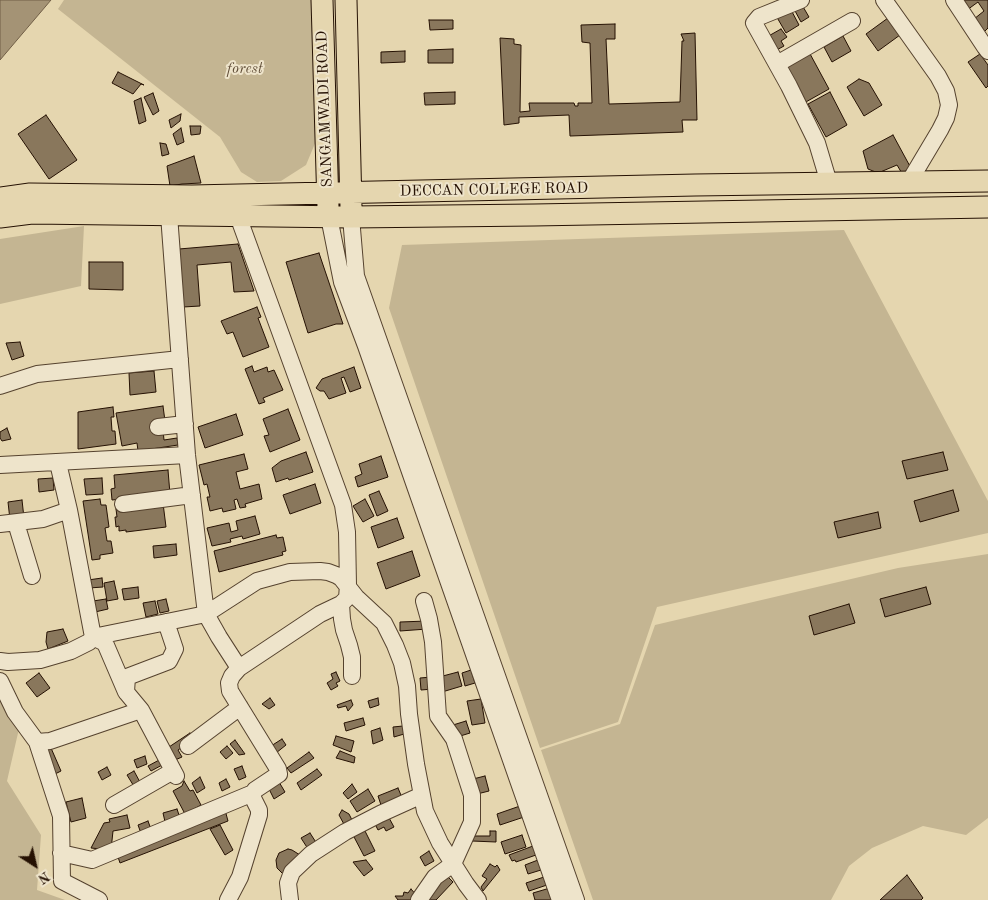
<!DOCTYPE html>
<html>
<head>
<meta charset="utf-8">
<style>
  body { margin:0 }
  #map { position:relative; width:988px; height:900px; overflow:hidden; background:#e5d6af; font-family:"Old Standard TT",serif }
  canvas { display:block }
  .north { position:absolute; left:10px; top:840px; width:50px; height:50px; -webkit-text-stroke:4px #eee4cb; paint-order:stroke; rotate:145deg; font-size:14px; font-weight:700; line-height:20px; text-align:center; color:#251103 }
  .north::after { content:''; display:block; margin:auto; width:18px; height:22px; background:#251103; clip-path:polygon(50% 0,100% 100%,50% 72%,0 100%) }
</style>
</head>
<body>
<div id="map">
<canvas width="988" height="900"></canvas>
<div class="north">N</div>
</div>
<script>
const context = document.querySelector('canvas').getContext('2d');
context.lineJoin = 'round';
function paint(path, color) { context.fillStyle = color; context.fill(path, 'evenodd'); }
const toPath = rows => new Path2D(rows.map(r => 'M' + r).join(''));
function stroke(path, color, width, dash) { context.strokeStyle = color; context.lineWidth = width; context.lineCap = dash ? 'butt' : 'round'; context.setLineDash(dash || []); context.stroke(path); }
function label(font, color, halo, rows, align = 'center') {
  context.font = font + ' "Old Standard TT",serif'; context.lineWidth = 4; context.setLineDash([]); context.textBaseline = 'middle'; context.strokeStyle = halo; context.fillStyle = color; for (const [text, x, y, turn = 0] of rows) {
    context.save(); context.translate(x, y); context.rotate((+turn || 0) * Math.PI / 180); context.textAlign = isNaN(turn) ? turn : align; if (halo) context.strokeText(text, 0, 0); context.fillText(text, 0, 0); context.restore();
  }
}
paint(toPath([
  [64,0,314,0,316,141,306,165,281,181,257,182,241,172,220,137,58,9],
  [84,226,81,286,0,304,0,239],
  [844,230,988,501,988,533,657,607,618,722,540,748,389,308,402,245],
  [988,554,988,818,966,835,923,826,872,848,849,866,831,900,593,900,541,750,620,724,655,625,898,568],
  [0,680,21,720,7,781,41,835,37,890,65,900,0,900]
]), '#c4b592');
const water = toPath([
  [0,0,51,0,0,60,0,0]
]);
paint(water, '#a49375');
stroke(water, '#715f47', 1);
const building = toPath([
  [960,0,988,0,988,28,984,32,974,19,984,11,978,2,967,10,960,0],
  [802,5,809,17,801,22,794,9,802,5],
  [789,6,799,25,786,33,775,14,789,6],
  [888,18,900,35,878,51,866,34,888,18],
  [429,20,453,20,453,29,430,30,429,20],
  [615,24,615,39,606,39,609,104,680,102,682,41,684,41,681,34,695,33,697,120,682,120,683,132,570,136,569,115,519,117,519,123,504,125,500,38,514,39,514,44,521,45,520,112,530,111,529,103,574,103,575,106,578,106,578,103,592,103,590,43,582,42,581,25,615,24],
  [781,29,787,37,781,41,784,46,773,52,765,38,781,29],
  [843,36,851,51,832,62,824,47,843,36],
  [453,49,453,63,428,63,428,50,453,49],
  [405,51,405,62,381,63,381,52,405,51],
  [809,52,829,89,804,103,784,66,809,52],
  [980,54,988,65,988,86,986,88,968,62,980,54],
  [118,72,144,85,141,84,133,94,112,83,118,72],
  [859,79,869,83,882,105,864,116,847,87,859,79],
  [455,92,455,104,425,105,424,93,455,92],
  [830,92,847,125,826,137,808,104,830,92],
  [153,93,159,111,153,115,144,97,153,93],
  [141,98,146,121,139,124,134,101,141,98],
  [181,114,180,121,171,128,169,120,181,114],
  [46,115,77,160,49,179,18,134,46,115],
  [190,126,201,126,200,134,191,135,190,126],
  [181,128,184,142,177,145,173,134,181,128],
  [893,135,912,170,903,175,897,165,878,173,868,169,863,151,893,135],
  [160,143,166,144,169,154,162,156,160,143],
  [194,156,201,183,182,184,170,186,167,166,194,156],
  [238,244,254,291,234,292,231,262,197,265,200,306,183,307,179,249,238,244],
  [319,253,343,324,336,324,308,333,286,262,319,253],
  [89,262,123,262,123,290,89,289,89,262],
  [257,307,261,317,258,318,269,347,243,357,233,332,227,334,221,321,257,307],
  [20,342,24,356,12,360,6,343,20,342],
  [252,366,254,372,267,367,268,372,274,370,283,390,263,398,265,402,259,404,245,369,252,366],
  [354,367,361,388,350,392,344,377,341,378,346,393,329,399,324,391,320,391,316,388,322,379,354,367],
  [154,371,156,392,130,395,129,373,154,371],
  [163,406,165,421,163,430,164,440,177,438,178,445,138,451,137,443,122,446,116,413,163,406],
  [113,407,114,417,111,417,112,431,115,431,116,444,78,449,78,412,113,407],
  [288,409,300,440,270,452,264,436,269,435,263,419,288,409],
  [236,414,243,435,205,448,198,427,236,414],
  [7,428,11,439,2,441,0,438,0,432,7,428],
  [306,452,313,472,289,480,288,478,276,482,272,468,281,461,306,452],
  [943,452,948,470,907,479,902,461,943,452],
  [244,454,248,469,236,472,240,489,259,484,262,499,245,504,246,507,240,508,237,499,234,500,236,509,223,512,222,508,210,511,207,497,210,497,207,484,204,485,199,465,244,454],
  [381,456,388,477,358,487,355,477,362,474,359,464,381,456],
  [168,470,170,494,112,500,111,489,115,488,114,475,168,470],
  [53,478,54,490,39,492,38,479,53,478],
  [102,478,103,494,86,495,84,479,102,478],
  [315,484,321,503,290,514,283,495,315,484],
  [953,490,959,511,920,522,914,501,953,490],
  [379,491,388,511,377,516,369,495,379,491],
  [100,499,101,505,106,505,109,527,105,528,107,541,111,541,113,553,100,555,100,559,92,560,83,501,100,499],
  [365,499,374,516,363,522,353,506,365,499],
  [22,500,24,518,10,520,8,502,22,500],
  [163,503,166,527,126,532,126,530,119,531,119,526,116,527,115,517,117,517,116,509,163,503],
  [878,512,881,528,838,538,834,522,878,512],
  [255,516,260,534,243,539,242,536,230,539,231,542,212,546,207,528,229,523,231,532,238,530,236,521,255,516],
  [397,518,404,538,378,548,371,527,397,518],
  [276,535,277,538,283,537,286,551,282,552,283,555,219,572,214,551,276,535],
  [176,544,177,555,154,558,153,546,176,544],
  [412,551,420,576,386,589,377,563,412,551],
  [102,578,103,587,89,588,88,580,102,578],
  [114,581,118,599,107,601,104,583,114,581],
  [138,587,139,598,124,600,122,589,138,587],
  [926,587,931,604,885,617,880,599,926,587],
  [106,599,108,609,95,612,93,601,106,599],
  [166,599,169,611,160,613,157,601,166,599],
  [155,601,158,614,146,617,143,603,155,601],
  [849,604,855,623,814,635,809,616,849,604],
  [427,621,427,629,400,631,400,622,427,621],
  [63,629,68,641,48,649,46,642,47,632,63,629],
  [471,670,475,683,465,686,462,673,471,670],
  [336,672,340,681,336,683,338,686,331,690,327,683,333,679,331,674,336,672],
  [458,672,462,686,442,692,439,677,458,672],
  [39,673,50,688,37,697,26,683,39,673],
  [432,677,433,689,421,690,420,678,432,677],
  [270,698,275,705,269,709,262,704,270,698],
  [378,698,379,705,370,708,368,701,378,698],
  [481,699,485,723,472,725,467,701,481,699],
  [351,700,353,705,348,711,346,706,338,708,337,705,351,700],
  [363,718,365,725,346,731,344,723,363,718],
  [466,721,470,733,457,737,453,725,466,721],
  [403,726,404,734,394,737,393,727,403,726],
  [380,728,383,740,373,744,371,731,380,728],
  [190,733,195,738,178,750,182,757,175,760,166,749,190,733],
  [336,736,354,741,351,752,333,745,336,736],
  [282,739,286,745,276,753,271,746,282,739],
  [235,740,245,754,239,755,230,744,235,740],
  [227,746,233,753,226,759,220,752,227,746],
  [51,748,61,771,53,775,43,752,51,748],
  [340,751,355,757,354,763,336,758,340,751],
  [309,752,314,758,291,773,287,768,309,752],
  [145,756,147,764,137,768,134,760,145,756],
  [161,759,164,764,151,771,148,766,161,759],
  [242,766,246,777,239,780,234,769,242,766],
  [107,767,111,775,102,780,98,772,107,767],
  [317,769,322,775,301,790,297,783,317,769],
  [134,771,141,784,135,788,127,775,134,771],
  [485,776,489,791,473,795,469,780,485,776],
  [200,777,205,788,197,793,192,783,200,777],
  [226,779,230,787,222,791,219,783,226,779],
  [184,781,190,791,193,790,201,805,185,814,173,791,182,786,184,781],
  [279,782,285,792,274,799,269,789,279,782],
  [352,784,357,792,348,799,343,793,352,784],
  [398,788,403,800,382,808,378,796,398,788],
  [368,789,375,801,357,812,350,801,368,789],
  [82,798,86,818,71,822,66,802,82,798],
  [520,806,524,817,500,825,497,814,520,806],
  [177,809,181,821,166,826,163,813,177,809],
  [225,810,228,821,120,863,117,854,225,810],
  [342,810,349,814,354,824,346,828,339,815,342,810],
  [127,815,130,828,113,831,111,850,91,848,104,823,110,822,109,819,127,815],
  [388,816,394,827,386,831,384,827,378,830,375,824,388,816],
  [148,821,152,832,142,836,138,825,148,821],
  [220,825,233,850,225,855,210,829,220,825],
  [364,829,375,851,364,856,353,835,364,829],
  [490,831,496,831,496,842,472,841,474,836,490,836,490,831],
  [310,833,319,847,310,852,301,838,310,833],
  [522,835,526,847,505,854,501,842,522,835],
  [533,846,536,855,516,862,515,860,512,861,509,855,533,846],
  [288,849,292,850,300,855,283,874,277,868,276,860,279,853,288,849],
  [429,851,434,861,425,866,420,857,429,851],
  [366,860,373,869,364,876,353,862,366,860],
  [538,860,541,870,528,874,525,865,538,860],
  [490,864,495,867,497,865,500,870,483,891,481,887,487,879,482,876,490,864],
  [445,874,453,882,436,900,427,900,445,874],
  [907,875,923,898,921,900,880,900,907,875],
  [544,877,547,885,529,891,526,883,544,877],
  [550,888,554,900,535,900,533,893,550,888],
  [411,889,418,897,415,900,398,900,395,896,403,896,404,892,408,893,411,889]
]);
paint(building, '#89775c');
stroke(building, '#251103', 1);
const minor = toPath([
  [801,0,759,17,754,23,789,86,817,143,829,183],
  [884,0,938,76,946,91,949,105,946,118,940,130,909,182],
  [954,0,985,47,988,51],
  [777,64,852,21],
  [169,215,187,455,206,614,219,637,239,668],
  [329,217,342,282,366,346,560,900],
  [351,217,356,276,576,900],
  [0,386,37,374,180,359],
  [158,427,185,424],
  [58,463,69,510,93,637],
  [0,465,187,455],
  [123,504,192,495],
  [16,523,32,576],
  [0,524,43,519,69,510],
  [341,604,342,619,344,630,349,645,352,657,352,676],
  [166,622,175,649,169,661,127,677,126,692,141,710,176,776],
  [93,637,105,643,126,692],
  [0,661,8,662,40,660,71,651,89,642,93,637,206,614,257,581,290,572,320,571,328,572,336,575,341,578,356,597,384,623,395,645,402,663,407,686,409,714,416,764,425,811,440,843,466,884,478,900],
  [0,681,15,712,37,742,61,816,62,881,99,900],
  [37,742,50,741,141,710],
  [188,746,240,707],
  [114,805,173,771],
  [61,853,92,860,253,793],
  [228,900,240,877,259,815,259,810,253,798,253,793,255,790,279,774,278,769,230,691,229,683,232,676,239,668,320,614,341,604,347,598,348,585,347,532,343,505,238,216],
  [290,900,288,883,292,872,311,854,345,832,380,814,422,795],
  [419,900,435,877,453,864,472,822,472,795,454,739,438,716,433,642,429,619,424,601]
]);
const major = toPath([
  [322,0,328,207],
  [346,0,351,207],
  [0,198,30,194,192,196,695,185,988,181],
  [0,217,32,213,351,217,534,215,988,207]
]);
stroke(minor, '#55422e', 18);
stroke(major, '#251103', 23);
stroke(minor, '#eee4cb', 16);
stroke(major, '#e5d6af', 21);
label('italic 15px', '#5d4a35', '#eee4cb', [
  ["forest",245,69]
]);
label('15px', '#251103', '#eee4cb', [
  ["SANGAMWADI ROAD",325,109,-92],
  ["DECCAN COLLEGE ROAD",494,190,-1]
]);
</script>
</body>
</html>
